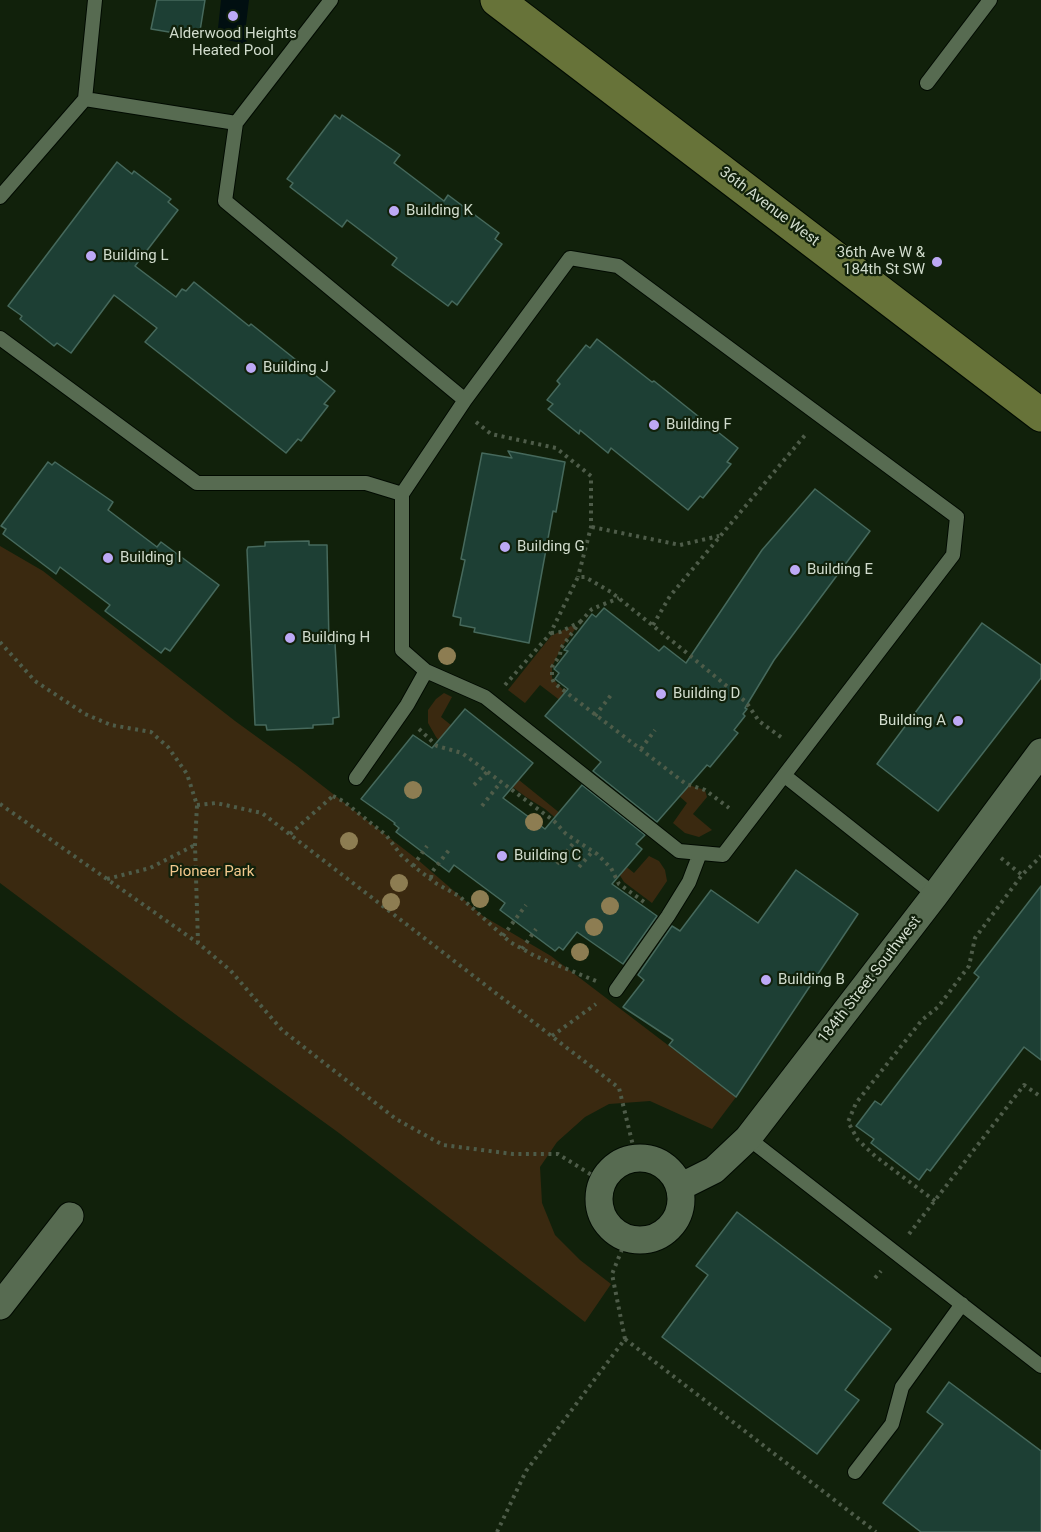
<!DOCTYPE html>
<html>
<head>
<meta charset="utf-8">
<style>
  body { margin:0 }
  canvas { display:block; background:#11210b }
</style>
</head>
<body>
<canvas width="1041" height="1532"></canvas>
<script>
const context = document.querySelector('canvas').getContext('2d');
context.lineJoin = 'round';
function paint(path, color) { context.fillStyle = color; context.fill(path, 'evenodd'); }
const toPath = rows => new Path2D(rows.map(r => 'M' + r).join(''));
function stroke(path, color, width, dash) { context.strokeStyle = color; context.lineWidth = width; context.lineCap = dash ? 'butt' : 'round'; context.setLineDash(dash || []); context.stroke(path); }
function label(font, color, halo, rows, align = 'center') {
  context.font = font + ' Roboto,sans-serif'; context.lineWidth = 4.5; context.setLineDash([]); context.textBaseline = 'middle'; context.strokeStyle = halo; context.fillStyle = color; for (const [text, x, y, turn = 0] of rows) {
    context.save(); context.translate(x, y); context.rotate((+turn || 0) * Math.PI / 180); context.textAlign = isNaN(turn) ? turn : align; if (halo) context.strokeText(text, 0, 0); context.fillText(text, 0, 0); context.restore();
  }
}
paint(toPath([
  [0,546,43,571,235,721,297,766,418,860,483,916,551,956,736,1097,712,1129,650,1101,609,1104,585,1117,557,1142,540,1167,542,1203,555,1235,580,1260,611,1284,585,1322,339,1133,179,1017,0,883],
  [571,626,576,628,561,648,552,667,552,678,565,692,595,716,685,784,705,790,707,797,693,814,712,830,699,837,685,833,673,823,687,803,635,757,607,770,599,763,613,741,540,685,525,703,508,690,551,636],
  [444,693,452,697,441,717,634,873,649,856,659,861,665,870,667,881,652,903,624,882,616,869,545,809,526,797,486,767,442,744,436,737,428,723,428,710,436,699]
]), '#3a2910');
paint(toPath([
  [221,0,249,0,245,33,248,34,246,44,217,38]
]), '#010f11');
const building = toPath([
  [157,0,205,0,199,37,151,29,157,0],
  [335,115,340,119,342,115,400,155,394,163,444,201,448,195,499,233,495,239,502,244,457,305,452,301,448,306,392,265,397,258,347,220,342,227,290,187,293,183,287,179,335,115],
  [117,162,132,174,134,171,171,199,168,202,178,210,135,266,176,297,182,289,186,291,194,282,249,326,251,324,335,391,324,404,328,406,301,441,298,439,286,453,145,342,157,328,114,295,71,353,57,343,54,346,20,319,22,316,8,306,117,162],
  [597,339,652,382,654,381,738,448,727,462,731,464,703,498,700,496,688,510,611,448,608,453,580,430,579,434,548,409,553,404,547,400,560,384,557,381,586,345,590,348,597,339],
  [508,451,565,462,556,512,553,511,529,643,474,632,475,628,460,625,461,618,453,616,465,560,461,559,482,453,512,458,508,451],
  [48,462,52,465,55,462,113,502,108,510,157,547,161,542,219,585,170,651,165,648,161,653,105,611,110,605,60,567,56,574,3,534,6,529,1,526,48,462],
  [815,489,870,531,774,660,745,708,747,709,743,714,745,716,734,730,738,733,710,767,707,765,657,822,593,771,601,762,545,716,568,689,555,679,559,673,554,669,568,651,564,650,592,614,596,617,604,608,659,651,664,646,686,663,762,550,815,489],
  [309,541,309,545,327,545,329,644,335,643,339,717,333,718,333,724,313,725,313,728,267,730,266,725,255,725,247,550,248,547,265,546,265,542,309,541],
  [982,623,1041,665,1041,678,938,811,877,764,982,623],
  [465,709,533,763,503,798,545,829,582,785,645,835,636,844,642,849,612,884,657,916,623,964,577,932,563,950,559,947,555,951,500,910,505,903,454,865,449,872,396,832,399,828,394,824,395,823,361,799,413,735,432,748,465,709],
  [796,870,858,914,736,1097,669,1045,673,1040,623,1007,644,980,638,975,672,926,680,931,711,890,758,923,796,870],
  [1041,886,1041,1060,1024,1047,930,1171,927,1169,919,1180,871,1143,874,1139,856,1126,875,1101,881,1105,979,977,974,973,1041,886],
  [737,1212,891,1329,845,1390,859,1400,817,1454,662,1337,708,1275,696,1266,737,1212],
  [949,1382,1041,1451,1041,1532,921,1532,883,1503,943,1424,927,1412,949,1382]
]);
paint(building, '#1d3f34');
stroke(building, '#46695c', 1.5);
const lane = toPath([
  [331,0,236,123,225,201,465,400,570,258,618,266,957,517,953,555,723,855,679,851,485,697,426,671,402,650,402,494,465,400],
  [927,83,990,0],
  [85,99,236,123],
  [0,197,85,99,95,0],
  [0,338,197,483,366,483,402,494],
  [785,776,935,895],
  [356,778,407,705,426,671],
  [616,990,668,916,689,882,700,853],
  [748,1138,1041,1366],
  [855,1472,892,1424,902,1387,962,1304]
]);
const street = toPath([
  '599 1199a41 41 0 1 1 82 0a41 41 0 1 1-82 0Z',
  [680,1187,714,1170,748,1138,935,895,1041,752],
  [0,1306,70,1216]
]);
const secondary = toPath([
  [497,0,1041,415]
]);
stroke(lane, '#010a00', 16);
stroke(street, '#010a00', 29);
stroke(secondary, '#010a00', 35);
stroke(toPath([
  [476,422,491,434,556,448,591,476,591,527,578,577],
  [592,527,680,545,719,536],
  [580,622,592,609,619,598],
  [653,625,670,596,806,434],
  [551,633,560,632,580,622,561,648,560,655,552,667,552,678,554,683,686,784,705,790,729,808],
  [0,642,35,681,85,714,111,725,151,732,168,747,187,774,197,805,195,845,198,942],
  [505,685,550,634,578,577,585,577,611,592,682,649,746,702,759,721,782,738],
  [595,716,611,695],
  [419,729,437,746,462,753,554,821,566,834,597,854,611,868,619,884,647,904],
  [641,749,655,730],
  [474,785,487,772],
  [333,796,343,801,386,835,401,855,412,865,437,884,459,896,510,942,535,956,596,981],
  [0,804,198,943,230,970,282,1030,396,1119,443,1145,513,1154,558,1154,603,1182],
  [197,805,216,803,262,813,619,1088,636,1158],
  [482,806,500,783],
  [290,834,334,795],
  [1001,858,1022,875],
  [557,864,575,841],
  [413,866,427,846],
  [579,867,592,852],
  [431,878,432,872,449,850],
  [107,879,150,868,195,845],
  [503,936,526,905],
  [522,949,536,929],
  [552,1036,596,1004],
  [935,1201,875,1156,858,1140,848,1122,856,1103,922,1020,938,1007,969,966,975,938,1022,875,1041,856],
  [909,1234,1024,1085,1041,1097],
  [875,1278,881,1271],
  [625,1339,876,1532],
  [497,1532,526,1471,625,1339,612,1274,627,1237]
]), '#4e5c49', 4, [3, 4.5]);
stroke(lane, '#576b51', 14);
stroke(street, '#576b51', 27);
stroke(secondary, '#677339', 33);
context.fillStyle = '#8d7d52';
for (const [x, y] of [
  [447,656],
  [413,790],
  [534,822],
  [349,841],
  [399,883],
  [480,899],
  [391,902],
  [610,906],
  [594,927],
  [580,952]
]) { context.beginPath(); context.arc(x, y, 9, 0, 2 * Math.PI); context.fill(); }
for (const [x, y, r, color] of [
  [233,16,6,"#bda9f5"],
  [394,211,6,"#bda9f5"],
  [91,256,6,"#bda9f5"],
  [937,262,6,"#bda9f5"],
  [251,368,6,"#bda9f5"],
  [654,425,6,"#bda9f5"],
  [505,547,6,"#bda9f5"],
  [108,558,6,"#bda9f5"],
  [795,570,6,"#bda9f5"],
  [290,638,6,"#bda9f5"],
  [661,694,6,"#bda9f5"],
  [958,721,6,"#bda9f5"],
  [502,856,6,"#bda9f5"],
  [766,980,6,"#bda9f5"]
]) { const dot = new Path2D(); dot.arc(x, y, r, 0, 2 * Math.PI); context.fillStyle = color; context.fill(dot); stroke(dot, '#11210b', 2); }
label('15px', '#d1dccd', '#11210b', [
  ["Alderwood Heights",233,34,"center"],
  ["Heated Pool",233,51,"center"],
  ["Building K",406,211],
  ["36th Ave W &",925,253,"right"],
  ["184th St SW",925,270,"right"],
  ["Building L",103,256],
  ["Building J",263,368],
  ["Building F",666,425],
  ["Building G",517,547],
  ["Building I",120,558],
  ["Building E",807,570],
  ["Building H",302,638],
  ["Building D",673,694],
  ["Building A",946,721,"right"],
  ["Building C",514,856],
  ["Building B",778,980]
], 'left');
label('15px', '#d1dccd', '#11210b', [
  ["36th Avenue West",769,207,37],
  ["184th Street Southwest",870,980,-52]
]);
label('15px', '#f2c88d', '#11210b', [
  ["Pioneer Park",212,872]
]);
</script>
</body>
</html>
